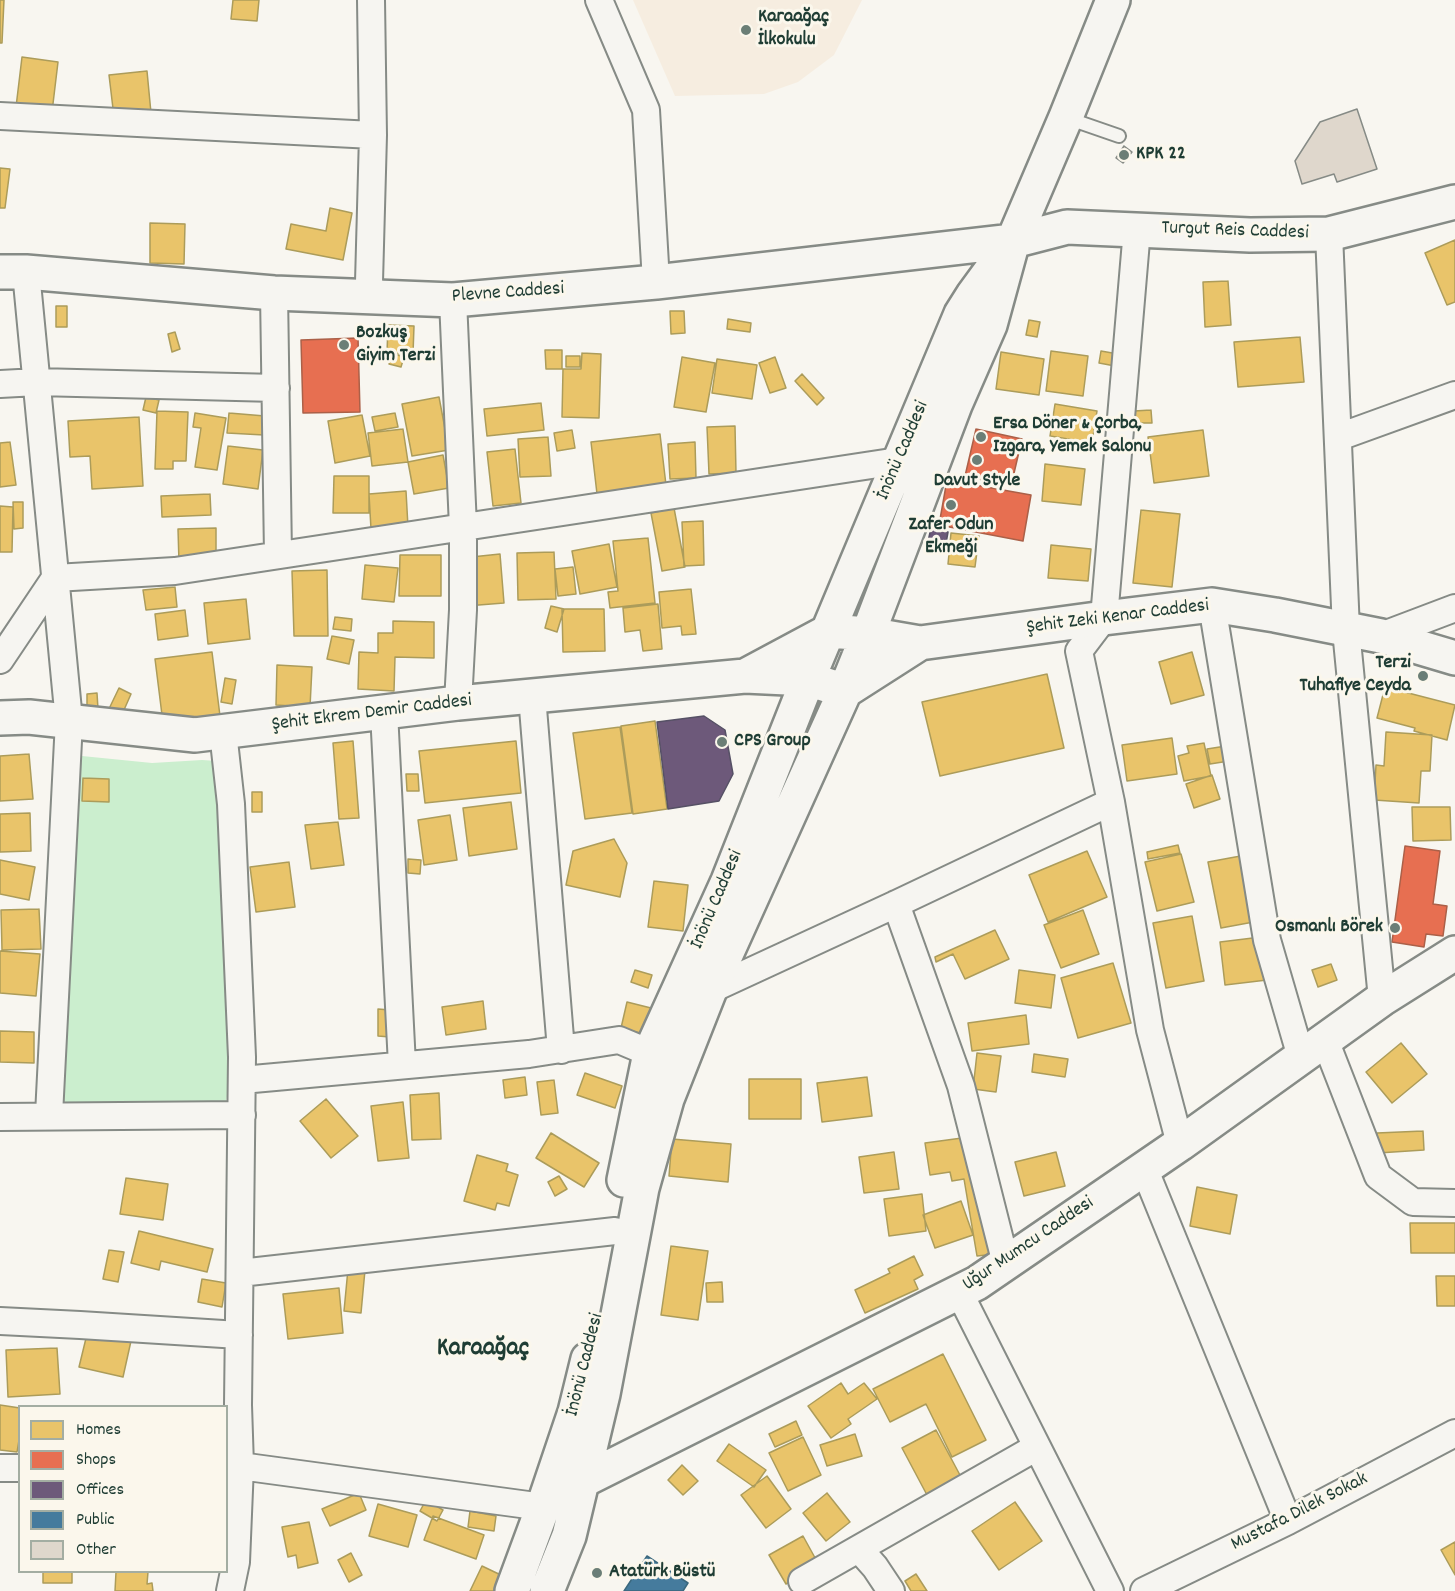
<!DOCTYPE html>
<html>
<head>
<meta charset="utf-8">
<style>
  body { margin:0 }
  #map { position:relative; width:1455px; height:1591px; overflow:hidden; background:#f8f6f0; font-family:Dekko,sans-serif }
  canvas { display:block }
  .legend { position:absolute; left:18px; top:1405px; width:210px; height:168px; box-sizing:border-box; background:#fbf7ec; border:2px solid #a3ada2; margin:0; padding:8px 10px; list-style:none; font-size:18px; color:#1f3d34 }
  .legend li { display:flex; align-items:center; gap:12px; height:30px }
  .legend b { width:30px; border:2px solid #a3ada2 }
</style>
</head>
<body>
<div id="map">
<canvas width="1455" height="1591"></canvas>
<ul class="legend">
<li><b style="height:16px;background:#e9c46a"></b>Homes</li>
<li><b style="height:16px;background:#e76f51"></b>Shops</li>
<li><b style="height:16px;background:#6d597a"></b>Offices</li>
<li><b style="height:16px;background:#457b9d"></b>Public</li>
<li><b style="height:16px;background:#dfd7cc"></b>Other</li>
</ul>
</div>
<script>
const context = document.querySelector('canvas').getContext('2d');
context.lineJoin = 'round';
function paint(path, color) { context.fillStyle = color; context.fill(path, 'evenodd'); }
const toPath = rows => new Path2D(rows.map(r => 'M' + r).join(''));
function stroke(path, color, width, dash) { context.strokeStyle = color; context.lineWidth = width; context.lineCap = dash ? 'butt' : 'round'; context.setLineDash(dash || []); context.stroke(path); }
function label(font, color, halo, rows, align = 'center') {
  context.font = font + ' Dekko,sans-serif'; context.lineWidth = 6; context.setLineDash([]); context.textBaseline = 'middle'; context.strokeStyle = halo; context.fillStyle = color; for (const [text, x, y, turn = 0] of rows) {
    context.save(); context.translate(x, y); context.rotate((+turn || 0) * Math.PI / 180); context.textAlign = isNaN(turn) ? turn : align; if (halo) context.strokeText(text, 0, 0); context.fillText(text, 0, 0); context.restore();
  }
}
paint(toPath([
  [633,0,862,0,834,55,798,82,764,94,675,96]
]), '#f6ede0');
paint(toPath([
  [72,755,152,763,202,760,217,761,229,1086,225,1106,72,1107,59,1097]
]), '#cbeece');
const homes = toPath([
  [0,0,4,0,2,43,0,43,0,0],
  [233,0,259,0,257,21,231,19,233,0],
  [22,57,58,62,52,112,16,107,22,57],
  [147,71,151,113,114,117,109,75,147,71],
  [0,168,10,169,5,208,0,208,0,168],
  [330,208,352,213,343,260,286,249,291,224,326,231,330,208],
  [150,223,185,224,184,264,150,263,150,223],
  [1455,240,1455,302,1447,305,1425,253,1455,240],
  [1228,281,1231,325,1205,327,1203,282,1228,281],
  [56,306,67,306,67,327,56,327,56,306],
  [670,311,684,311,685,333,671,334,670,311],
  [728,319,751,323,750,332,727,329,728,319],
  [1029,320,1040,322,1037,337,1026,335,1029,320],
  [388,325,414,326,413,354,387,353,388,325],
  [175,332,180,349,172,352,168,334,175,332],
  [1300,337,1304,382,1238,387,1234,342,1300,337],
  [545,350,562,350,562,369,546,369,545,350],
  [1051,351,1088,356,1083,396,1046,391,1051,351],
  [1101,351,1118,354,1115,366,1099,363,1101,351],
  [1001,352,1044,359,1039,395,996,389,1001,352],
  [391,353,404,357,401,367,389,364,391,353],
  [582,353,601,354,599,418,562,417,563,369,581,369,582,353],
  [566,356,580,356,580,367,566,367,566,356],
  [682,357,715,363,706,412,674,407,682,357],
  [775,357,786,388,770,393,759,363,775,357],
  [717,359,757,365,752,399,712,393,717,359],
  [802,374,824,398,817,405,795,381,802,374],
  [146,397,159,400,156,413,143,410,146,397],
  [439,397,449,450,412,456,402,404,439,397],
  [541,403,544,430,487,436,484,409,541,403],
  [1055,404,1097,411,1092,443,1050,436,1055,404],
  [1151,410,1152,423,1135,423,1134,411,1151,410],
  [157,411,188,412,186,461,173,461,173,469,155,469,157,411],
  [195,413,226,418,217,470,195,467,201,428,193,427,195,413],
  [229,413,265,416,264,435,227,433,229,413],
  [395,413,398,427,375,431,372,417,395,413],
  [362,415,370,456,335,463,328,421,362,415],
  [139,417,143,486,92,489,90,456,70,457,68,421,139,417],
  [735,426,736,473,709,474,707,427,735,426],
  [403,429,408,462,372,466,368,433,403,429],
  [572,430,575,448,557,451,554,433,572,430],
  [1203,430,1209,476,1154,483,1148,437,1203,430],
  [660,434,666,485,597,494,591,442,660,434],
  [548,437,551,476,520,477,518,439,548,437],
  [10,442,16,485,0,487,0,443,10,442],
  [695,442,696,478,670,479,668,444,695,442],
  [228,446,263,450,258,489,223,484,228,446],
  [515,449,521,503,493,506,487,452,515,449],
  [443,455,449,488,414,494,408,462,443,455],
  [1045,464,1085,469,1081,505,1042,501,1045,464],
  [334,476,369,476,369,513,333,513,334,476],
  [406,491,408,527,371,529,369,494,406,491],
  [210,494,211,515,162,517,161,496,210,494],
  [13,502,23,502,23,528,14,529,13,502],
  [0,506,13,507,12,552,0,552,0,506],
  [674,508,685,567,662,571,651,513,674,508],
  [1141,510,1180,514,1172,587,1133,583,1141,510],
  [703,521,704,565,684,566,682,522,703,521],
  [216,528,216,563,179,563,178,529,216,528],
  [951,533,979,536,975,567,948,564,951,533],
  [648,538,655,603,610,608,608,592,618,591,613,541,648,538],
  [609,544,617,587,580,594,572,551,609,544],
  [1051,545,1091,549,1088,581,1048,578,1051,545],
  [554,552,556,599,518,600,517,553,554,552],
  [500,554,504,603,466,606,462,558,500,554],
  [400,555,441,555,441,596,399,596,400,555],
  [365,565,398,568,394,602,362,599,365,565],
  [573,567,576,594,558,596,555,569,573,567],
  [327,570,328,636,294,636,292,571,327,570],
  [175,587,177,607,146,610,143,590,175,587],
  [691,589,696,634,682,635,681,626,662,628,659,592,691,589],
  [246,599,250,639,208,644,204,603,246,599],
  [658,604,662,649,643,651,640,630,625,632,623,608,658,604],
  [551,606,564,609,557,632,545,628,551,606],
  [562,609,604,609,605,651,563,652,562,609],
  [185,610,188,636,158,640,155,614,185,610],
  [335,617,352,619,351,631,333,629,335,617],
  [393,621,434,622,434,658,395,657,394,691,358,689,359,652,378,653,378,633,393,633,393,621],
  [332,636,354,640,349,664,327,659,332,636],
  [212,652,220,716,163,723,155,659,212,652],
  [1192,652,1204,695,1171,704,1159,662,1192,652],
  [277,665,312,667,310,707,276,705,277,665],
  [1047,674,1064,748,940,776,922,702,1047,674],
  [225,678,236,680,232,704,221,702,225,678],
  [1385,687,1455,705,1447,740,1414,731,1415,728,1377,718,1385,687],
  [119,688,131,694,120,719,107,713,119,688],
  [97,693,98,709,87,709,87,694,97,693],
  [655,721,667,809,633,814,621,726,655,721],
  [620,727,632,813,585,819,573,733,620,727],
  [1386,732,1432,735,1430,771,1421,771,1419,803,1374,800,1376,765,1384,766,1386,732],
  [1172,738,1177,774,1127,781,1122,745,1172,738],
  [353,741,359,818,339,819,333,743,353,741],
  [516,741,521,793,425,803,419,751,516,741],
  [1204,743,1211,776,1184,781,1178,756,1189,753,1187,746,1204,743],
  [1226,746,1229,761,1210,764,1207,749,1226,746],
  [29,754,33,799,0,801,0,756,29,754],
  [406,774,418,774,419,791,407,791,406,774],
  [1212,775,1220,799,1194,808,1186,784,1212,775],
  [83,778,109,779,109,802,82,801,83,778],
  [252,792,262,792,262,812,252,812,252,792],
  [511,802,517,849,469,856,463,808,511,802],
  [1412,807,1450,807,1451,840,1413,841,1412,807],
  [30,813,31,851,0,852,0,814,30,813],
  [450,815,457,860,424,865,418,820,450,815],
  [338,822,344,865,311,869,305,825,338,822],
  [614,839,627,863,620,897,566,885,573,851,614,839],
  [1178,845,1180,853,1148,859,1147,852,1178,845],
  [1087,851,1107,897,1048,922,1029,875,1087,851],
  [1181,854,1194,902,1157,911,1145,862,1181,854],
  [1246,855,1259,921,1221,928,1208,862,1246,855],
  [408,859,421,860,420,874,408,873,408,859],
  [0,860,35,867,29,900,0,894,0,860],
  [289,862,295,907,256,912,250,867,289,862],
  [654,881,688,885,683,931,648,927,654,881],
  [39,909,41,949,2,950,1,910,39,909],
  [1083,910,1099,954,1061,968,1044,925,1083,910],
  [1192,916,1204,981,1166,988,1153,923,1192,916],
  [995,930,1009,959,965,979,953,954,936,962,935,957,995,930],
  [1261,937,1267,980,1225,985,1220,942,1261,937],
  [0,951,40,954,36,996,0,993,0,951],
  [1113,963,1131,1023,1078,1038,1061,978,1113,963],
  [1331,964,1337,980,1318,987,1312,970,1331,964],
  [635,970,652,975,648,988,631,982,635,970],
  [1019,970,1055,975,1051,1008,1015,1003,1019,970],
  [483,1001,486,1029,446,1035,442,1007,483,1001],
  [627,1002,655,1009,648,1035,621,1028,627,1002],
  [378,1009,390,1010,390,1037,378,1036,378,1009],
  [1026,1015,1029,1044,972,1051,968,1023,1026,1015],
  [0,1031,34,1032,34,1063,0,1062,0,1031],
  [1401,1043,1427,1074,1392,1103,1366,1072,1401,1043],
  [977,1053,1001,1056,996,1092,973,1089,977,1053],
  [1034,1054,1068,1059,1065,1077,1032,1072,1034,1054],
  [585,1073,622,1086,615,1108,577,1095,585,1073],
  [525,1077,527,1095,505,1098,503,1080,525,1077],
  [867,1077,872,1116,822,1122,817,1083,867,1077],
  [749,1079,801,1079,801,1119,749,1119,749,1079],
  [554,1080,558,1113,541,1115,537,1082,554,1080],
  [439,1093,441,1139,412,1140,410,1095,439,1093],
  [326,1099,358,1136,331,1158,300,1121,326,1099],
  [403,1102,409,1158,378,1161,371,1106,403,1102],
  [1423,1131,1424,1150,1378,1153,1377,1133,1423,1131],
  [551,1133,599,1163,584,1187,536,1158,551,1133],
  [962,1138,963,1149,977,1147,995,1254,977,1256,964,1179,952,1181,950,1172,930,1175,925,1143,962,1138],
  [672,1139,731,1144,728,1182,669,1176,672,1139],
  [894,1152,899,1189,864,1193,859,1157,894,1152],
  [1056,1152,1065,1186,1024,1196,1015,1162,1056,1152],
  [477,1155,508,1164,506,1171,518,1175,509,1206,497,1203,495,1210,464,1201,477,1155],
  [559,1176,567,1189,555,1196,548,1182,559,1176],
  [126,1178,168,1184,163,1220,120,1214,126,1178],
  [1197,1187,1237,1195,1230,1234,1190,1226,1197,1187],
  [922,1194,926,1231,889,1236,884,1199,922,1194],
  [961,1201,973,1235,935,1248,923,1215,961,1201],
  [1410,1223,1455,1223,1455,1253,1411,1253,1410,1223],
  [139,1231,213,1249,207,1272,161,1261,159,1270,131,1263,139,1231],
  [671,1246,708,1251,698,1320,661,1315,671,1246],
  [109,1250,124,1252,118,1282,103,1279,109,1250],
  [914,1256,923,1275,914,1280,918,1289,865,1313,855,1290,890,1273,888,1269,914,1256],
  [348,1269,365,1270,361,1313,344,1311,348,1269],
  [1436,1276,1455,1276,1455,1306,1437,1306,1436,1276],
  [202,1279,226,1283,222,1307,198,1302,202,1279],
  [722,1282,723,1302,707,1302,706,1283,722,1282],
  [339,1288,343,1333,288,1339,283,1294,339,1288],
  [88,1330,131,1341,123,1377,79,1367,88,1330],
  [57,1348,60,1394,8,1397,6,1350,57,1348],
  [943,1354,986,1440,952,1457,926,1404,890,1422,873,1389,943,1354],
  [841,1383,848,1394,864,1383,877,1399,848,1419,851,1424,831,1438,808,1406,841,1383],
  [0,1405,20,1408,20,1434,17,1452,0,1450,0,1405],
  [796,1421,802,1435,775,1447,769,1434,796,1421],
  [936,1430,961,1477,927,1495,902,1448,936,1430],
  [855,1434,862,1456,827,1466,820,1445,855,1434],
  [803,1437,821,1475,788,1491,769,1453,803,1437],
  [729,1444,766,1470,754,1487,717,1461,729,1444],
  [682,1465,698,1481,683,1495,668,1480,682,1465],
  [767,1476,791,1509,766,1528,741,1495,767,1476],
  [359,1493,366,1510,330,1526,322,1509,359,1493],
  [827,1493,850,1522,826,1541,803,1513,827,1493],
  [426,1500,443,1510,437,1521,420,1511,426,1500],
  [1015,1502,1042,1541,999,1570,972,1531,1015,1502],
  [378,1504,417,1515,408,1547,369,1536,378,1504],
  [470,1511,496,1516,494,1531,468,1527,470,1511],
  [433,1516,484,1535,476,1559,424,1540,433,1516],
  [309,1522,318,1563,298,1568,296,1555,288,1557,282,1527,309,1522],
  [803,1536,819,1565,786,1584,769,1555,803,1536],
  [1455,1542,1455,1575,1441,1550,1455,1542],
  [351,1553,362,1575,349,1582,338,1560,351,1553],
  [482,1566,505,1577,498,1591,470,1591,482,1566],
  [43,1572,72,1572,72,1583,43,1583,43,1572],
  [116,1572,148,1572,147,1584,152,1583,153,1591,115,1591,116,1572],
  [916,1574,927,1591,911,1591,905,1581,916,1574]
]);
paint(homes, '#e9c46a');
stroke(homes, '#ac9c5a', 1.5);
const shops = toPath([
  [358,338,360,412,303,413,301,340,358,338],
  [976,429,1022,439,1011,486,965,476,976,429],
  [947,480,1031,495,1023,541,939,525,947,480],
  [1405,846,1440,851,1433,904,1447,906,1443,936,1426,934,1424,947,1392,942,1405,846]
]);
paint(shops, '#e76f51');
stroke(shops, '#ab6048', 1.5);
const offices = toPath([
  [931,528,948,532,945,549,927,546,931,528],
  [704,716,725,730,733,774,719,801,668,809,657,722,704,716]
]);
paint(offices, '#6d597a');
stroke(offices, '#565165', 1.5);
const public = toPath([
  [647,1556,688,1583,683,1591,624,1591,647,1556]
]);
paint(public, '#457b9d');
stroke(public, '#3a687e', 1.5);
const building = toPath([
  [1357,109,1377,169,1337,182,1334,174,1302,184,1295,161,1320,122,1357,109],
  [1124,146,1132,152,1123,163,1116,158,1124,146]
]);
paint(building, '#dfd7cc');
stroke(building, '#868b86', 1.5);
const lane = toPath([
  [1067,118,1119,136]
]);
const street = toPath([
  [371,0,373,135,369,282,374,297],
  [599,0,646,110,656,282],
  [0,116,373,135],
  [1137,229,1104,618,1079,651,1111,802,1150,1030,1180,1144],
  [1329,234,1346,630,1382,999],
  [26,272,69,721,49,1115],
  [274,293,278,555],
  [453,300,463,527,463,610,458,703],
  [0,384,37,382,276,388],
  [1339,437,1455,395],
  [1212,605,1267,940,1301,1057],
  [1381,636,1455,608],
  [0,660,55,578,175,571,898,461],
  [532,696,561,1050],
  [384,712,402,1065],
  [223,732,231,804,242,1057,238,1405,240,1466,236,1562,230,1591],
  [896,904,961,1086,1006,1264],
  [710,990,896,904,1111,802],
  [1325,1040,1378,1176,1413,1202,1455,1203],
  [242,1080,529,1054,619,1040,650,1053],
  [0,1117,242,1115],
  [1144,1168,1288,1521],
  [240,1273,615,1231],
  [959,1292,1110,1591],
  [0,1321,80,1325,239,1335],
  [226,1466,240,1466,543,1507],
  [0,1468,20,1468],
  [859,1549,875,1567,891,1591],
  [802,1581,1037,1447],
  [1144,1591,1288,1521,1455,1433]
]);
const secondary = toPath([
  [0,272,26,272,274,293,453,300,656,282,1013,241,1067,227,1250,235,1329,234,1455,202],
  [829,631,868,634,920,643,845,691,808,679,745,676,829,631],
  [920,643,1104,618,1212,605,1275,615,1381,636,1455,658],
  [0,718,29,717,195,735,458,703,745,676],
  [624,1180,650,1053,728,881,808,679,961,314,973,295,1003,254],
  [571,1488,582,1481,977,1283,1180,1144,1382,999,1455,953],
  [512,1591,543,1507,575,1412,588,1359],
  [547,1591,569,1536,603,1394,642,1188,667,1099,710,990,845,691,868,634,955,405,990,325,1013,241,1066,117,1113,0]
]);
stroke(lane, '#868b86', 16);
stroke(street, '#868b86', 30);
stroke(secondary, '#868b86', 38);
stroke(lane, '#f6f5f1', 12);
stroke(street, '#f6f5f1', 26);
stroke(secondary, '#f6f5f1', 33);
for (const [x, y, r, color] of [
  [746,30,6,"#6b7e76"],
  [1124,155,6,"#6b7e76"],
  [344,345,6,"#6b7e76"],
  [981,437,6,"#6b7e76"],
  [977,460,6,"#6b7e76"],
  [951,505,6,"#6b7e76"],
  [1423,676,6,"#6b7e76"],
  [722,742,6,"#6b7e76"],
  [1395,928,6,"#6b7e76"],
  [597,1573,6,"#6b7e76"]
]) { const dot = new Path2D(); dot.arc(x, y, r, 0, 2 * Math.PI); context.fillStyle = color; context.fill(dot); stroke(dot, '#fbf7ec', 2); }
label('bold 20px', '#1f3d34', '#fbf7ec', [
  ["Karaağaç",758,18],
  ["İlkokulu",758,41],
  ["KPK 22",1136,155],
  ["Bozkuş",356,334],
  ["Giyim Terzi",356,357],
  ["Ersa Döner & Çorba,",993,425],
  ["Izgara, Yemek Salonu",993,448],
  ["Davut Style",977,482,"center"],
  ["Zafer Odun",951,526,"center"],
  ["Ekmeği",951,549,"center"],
  ["Terzi",1411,664,"right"],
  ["Tuhafiye Ceyda",1411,687,"right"],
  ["CPS Group",734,742],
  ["Osmanlı Börek",1383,928,"right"],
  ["Atatürk Büstü",609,1573]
], 'left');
label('20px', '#1f3d34', '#fbf7ec', [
  ["Turgut Reis Caddesi",1235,232,2],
  ["Plevne Caddesi",508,294,-4],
  ["İnönü Caddesi",904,451,-67],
  ["Şehit Zeki Kenar Caddesi",1118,618,-7],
  ["Şehit Ekrem Demir Caddesi",372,714,-7],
  ["İnönü Caddesi",718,900,-67],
  ["Uğur Mumcu Caddesi",1029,1245,-34],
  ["İnönü Caddesi",586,1365,-76],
  ["Mustafa Dilek Sokak",1300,1513,-27]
]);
label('bold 26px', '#1f3d34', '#fbf7ec', [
  ["Karaağaç",483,1350]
]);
</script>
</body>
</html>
